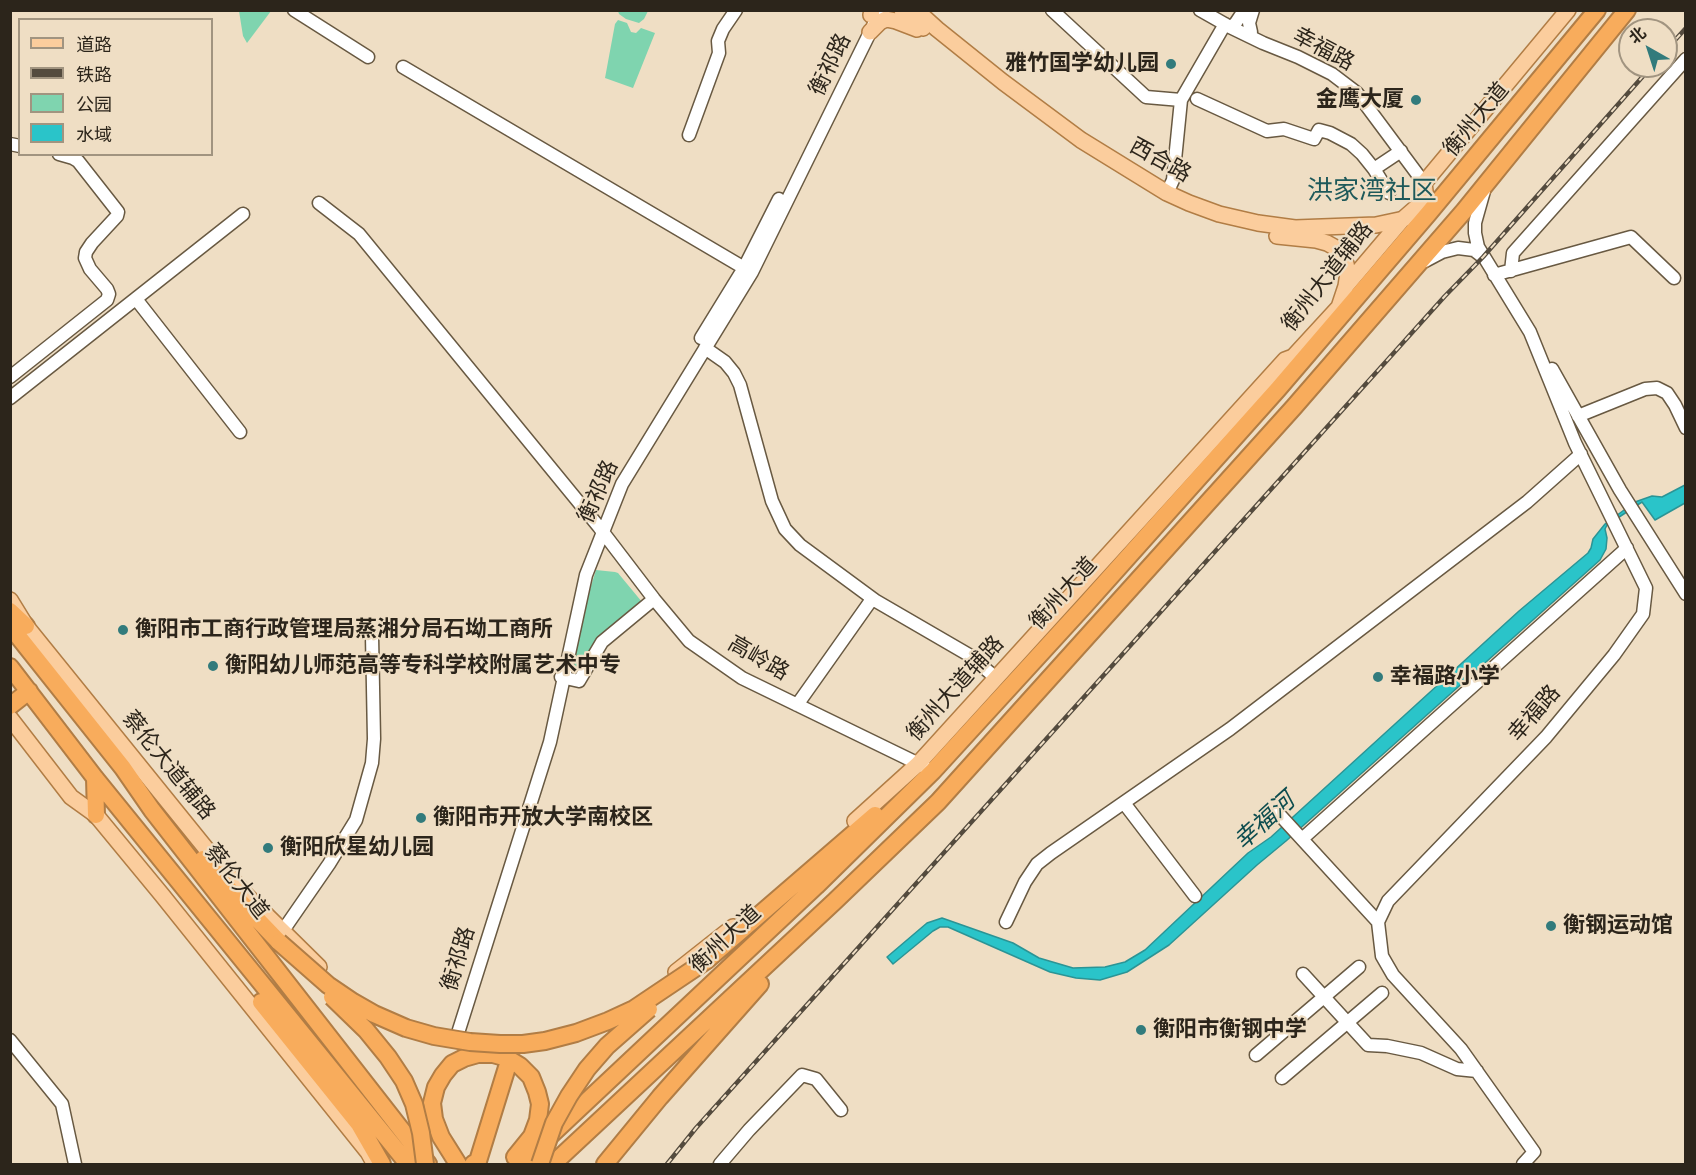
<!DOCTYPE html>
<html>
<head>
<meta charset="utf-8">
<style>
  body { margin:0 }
  #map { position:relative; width:1696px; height:1175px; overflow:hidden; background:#efdec4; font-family:Signika,"Noto Sans SC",sans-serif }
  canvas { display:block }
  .frame { position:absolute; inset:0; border:12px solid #2c251b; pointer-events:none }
  .legend { position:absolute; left:18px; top:18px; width:195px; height:138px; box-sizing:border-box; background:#efdec4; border:2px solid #a19480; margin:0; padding:8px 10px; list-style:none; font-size:18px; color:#2c251b }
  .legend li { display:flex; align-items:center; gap:12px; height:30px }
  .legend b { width:30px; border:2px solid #a19480 }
  .north { position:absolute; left:1618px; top:18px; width:60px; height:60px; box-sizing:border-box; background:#efdec4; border:2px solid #a19480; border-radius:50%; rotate:321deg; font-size:16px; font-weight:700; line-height:24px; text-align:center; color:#2c251b }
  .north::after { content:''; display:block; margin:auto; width:21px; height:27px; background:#327b7c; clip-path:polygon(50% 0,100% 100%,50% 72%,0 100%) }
</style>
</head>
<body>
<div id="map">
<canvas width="1696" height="1175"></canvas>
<div class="frame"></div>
<ul class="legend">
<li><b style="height:8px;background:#fbcd9d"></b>道路</li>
<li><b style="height:8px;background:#544b3e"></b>铁路</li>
<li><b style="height:16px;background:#7fd4af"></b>公园</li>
<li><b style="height:16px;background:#2ac4c9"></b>水域</li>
</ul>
<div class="north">北</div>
</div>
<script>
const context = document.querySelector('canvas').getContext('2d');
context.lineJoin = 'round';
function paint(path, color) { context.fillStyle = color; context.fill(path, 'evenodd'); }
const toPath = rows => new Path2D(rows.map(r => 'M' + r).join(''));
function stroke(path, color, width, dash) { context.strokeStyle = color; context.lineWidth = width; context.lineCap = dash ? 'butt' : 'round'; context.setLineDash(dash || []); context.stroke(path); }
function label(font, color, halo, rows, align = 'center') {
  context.font = font + ' Signika,"Noto Sans SC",sans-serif'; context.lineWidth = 4.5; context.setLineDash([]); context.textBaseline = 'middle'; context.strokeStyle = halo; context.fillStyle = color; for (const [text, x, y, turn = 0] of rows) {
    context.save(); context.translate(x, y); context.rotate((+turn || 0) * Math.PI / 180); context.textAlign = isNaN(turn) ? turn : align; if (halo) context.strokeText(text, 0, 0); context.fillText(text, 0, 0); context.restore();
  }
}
paint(toPath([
  [239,11,271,11,247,43,243,36],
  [618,11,618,10,648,11,644,19,639,23,626,19,619,14],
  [618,20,627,23,631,32,636,33,641,28,655,33,633,88,605,78,615,24],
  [596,570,615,572,618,573,642,602,600,637,577,675,567,674,577,631]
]), '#7fd4af');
const water = toPath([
  [1685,485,1685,503,1655,520,1642,502,1607,525,1605,529,1607,538,1606,549,1600,560,1286,841,1257,865,1169,945,1127,972,1100,980,1076,978,1050,972,948,927,940,927,933,931,893,964,887,957,927,923,942,918,1013,943,1039,958,1073,968,1105,967,1125,962,1145,950,1248,853,1271,837,1519,611,1588,553,1591,548,1593,539,1605,524,1635,502,1652,496,1662,497,1685,485]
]);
paint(water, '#2ac4c9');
stroke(water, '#2b9495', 1.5);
const minor = toPath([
  [294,10,368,57],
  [1052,10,1146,97,1181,100],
  [1200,10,1230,27,1263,43,1298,57,1332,74,1357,93,1424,183],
  [1230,27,1235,24,1241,15,1246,10],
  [1251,32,1249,23,1253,10],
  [403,67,751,272],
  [1197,99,1267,131,1284,129,1314,139,1319,130,1330,133,1351,144,1362,154,1374,169,1401,151],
  [689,135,719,53,718,41,723,29,736,10],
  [10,144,20,146],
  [1374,169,1389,193],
  [1484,191,1475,223,1475,233,1478,247,1530,332,1575,443,1646,588,1643,614,1614,655,1546,737,1388,901,1378,922,1382,956,1393,975,1461,1049,1534,1152,1523,1164],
  [1167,193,1173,180,1181,100,1225,24],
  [319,203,359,234,599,527,654,599,689,641,742,678,925,767],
  [1425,261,1442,252,1458,248,1474,250,1483,257],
  [1511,271,1513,253,1686,59],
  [1494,275,1631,237,1674,278],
  [136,299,240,432],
  [701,338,744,268,779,199],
  [705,348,725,362,734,373,740,385,772,501,785,529,800,545,876,601,969,655,996,678],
  [1552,369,1620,490,1686,594],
  [10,377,107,300,109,294,107,289,90,269,85,258,86,252,92,243,117,216,118,212,78,161,73,158,59,154],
  [10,398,243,214],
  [1578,416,1645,389,1657,388,1667,393,1675,405,1686,428],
  [561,677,579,681,602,642,654,599],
  [797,705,872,599],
  [1124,803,1195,896],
  [1278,813,1378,922],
  [1302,839,1627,548],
  [1006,922,1025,882,1037,864,1051,853,1230,729,1527,502,1581,454],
  [282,932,329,864,356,820,372,763,374,739,372,636],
  [1303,974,1368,1045,1387,1046,1421,1053,1457,1069,1477,1071],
  [458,1033,550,742,586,575,622,484,752,272,881,10],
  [10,1040,62,1104,75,1164],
  [1256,1055,1359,967],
  [1282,1078,1382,993],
  [720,1164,749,1130,802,1075,816,1079,841,1110]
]);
const major = toPath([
  [902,10,923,28],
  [916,10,937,29,1003,82,1081,140,1167,193,1189,203,1219,214,1258,223,1295,228,1376,225,1404,219],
  [871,15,872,10],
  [870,32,880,22,886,19,896,21,917,29],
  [1277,236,1316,240,1327,243,1336,248,1343,256,1346,264,1348,273,1346,286],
  [10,600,26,626,212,856,246,895,319,967],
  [10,718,71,797,96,815,162,895,368,1152,373,1161],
  [855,821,918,764,1285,360,1293,357,1339,307,1346,286,1402,220,1426,199,1424,183,1568,10],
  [676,972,733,927]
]);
const highway = toPath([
  [10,611,26,626],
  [10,626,123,768,152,810,428,1164],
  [10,667,95,778,408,1164],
  [10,706,29,691],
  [95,778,96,815],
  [203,859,233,894,279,942],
  [707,960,875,815],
  [261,1002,359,1124,382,1164],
  [458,1164,441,1137,434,1119,432,1103,436,1087,443,1075,452,1064,464,1058,478,1054,493,1054,507,1058,520,1066,531,1077,537,1092,540,1104,538,1120,532,1136,515,1157],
  [473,1164,478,1161,508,1064],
  [520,1164,816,886,933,771,1085,605,1278,389,1428,214,1597,10],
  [553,1164,835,901,938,802,1294,407,1464,211,1627,10],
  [605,1164,660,1097,760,984]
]);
stroke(minor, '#685942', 15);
stroke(major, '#b17d45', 18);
stroke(highway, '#b17d45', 20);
stroke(minor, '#fff', 12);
stroke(major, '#fbcd9d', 15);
stroke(highway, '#f8ac5c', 16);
const rail = toPath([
  [1666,50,1686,28],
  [667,1164,696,1128,1445,296,1483,257,1652,66]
]);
stroke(rail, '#544b3e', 4.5);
stroke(rail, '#efdec4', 2, [7]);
const highwayBridge = toPath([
  [279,942,328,985,353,1002,374,1014,406,1028,434,1036,470,1042,500,1044,523,1044,545,1041,576,1033,608,1021,634,1009,707,960],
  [332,997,366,1030,388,1057,404,1081,414,1104,421,1133,425,1164],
  [540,1164,554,1123,569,1096,587,1069,607,1046,649,1009]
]);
stroke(highwayBridge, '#b17d45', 20, []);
stroke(highwayBridge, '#f8ac5c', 16);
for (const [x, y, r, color] of [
  [1171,64,6,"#327b7c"],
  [1416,100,6,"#327b7c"],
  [123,630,6,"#327b7c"],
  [213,666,6,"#327b7c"],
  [1378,677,6,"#327b7c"],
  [421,818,6,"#327b7c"],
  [268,848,6,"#327b7c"],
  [1551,926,6,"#327b7c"],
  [1141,1030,6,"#327b7c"]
]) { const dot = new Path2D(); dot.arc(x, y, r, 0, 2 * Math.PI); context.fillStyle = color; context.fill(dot); stroke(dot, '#efdec4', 2); }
label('22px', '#2c251b', '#efdec4', [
  ["幸福路",1323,50,28],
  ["衡祁路",831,65,-64],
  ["衡州大道",1477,120,-50],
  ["西合路",1160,161,29],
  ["衡州大道辅路",1328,277,-52],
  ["衡祁路",599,492,-66],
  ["衡州大道",1064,594,-48],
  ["高岭路",758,659,30],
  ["衡州大道辅路",956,689,-48],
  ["幸福路",1535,714,-49],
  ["蔡伦大道辅路",168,766,51],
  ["蔡伦大道",236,882,52],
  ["衡州大道",726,940,-43],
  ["衡祁路",459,959,-73]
]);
label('bold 22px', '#2c251b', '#efdec4', [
  ["雅竹国学幼儿园",1159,64,"right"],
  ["金鹰大厦",1404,100,"right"],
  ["衡阳市工商行政管理局蒸湘分局石坳工商所",135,630],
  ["衡阳幼儿师范高等专科学校附属艺术中专",225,666],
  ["幸福路小学",1390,677],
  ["衡阳市开放大学南校区",433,818],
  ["衡阳欣星幼儿园",280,848],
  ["衡钢运动馆",1563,926],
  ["衡阳市衡钢中学",1153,1030]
], 'left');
label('italic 24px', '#0c4c4e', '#efdec4', [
  ["幸福河",1265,822,-42]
]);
label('26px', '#1e595a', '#efdec4', [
  ["洪家湾社区",1372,192]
]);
</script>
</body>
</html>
